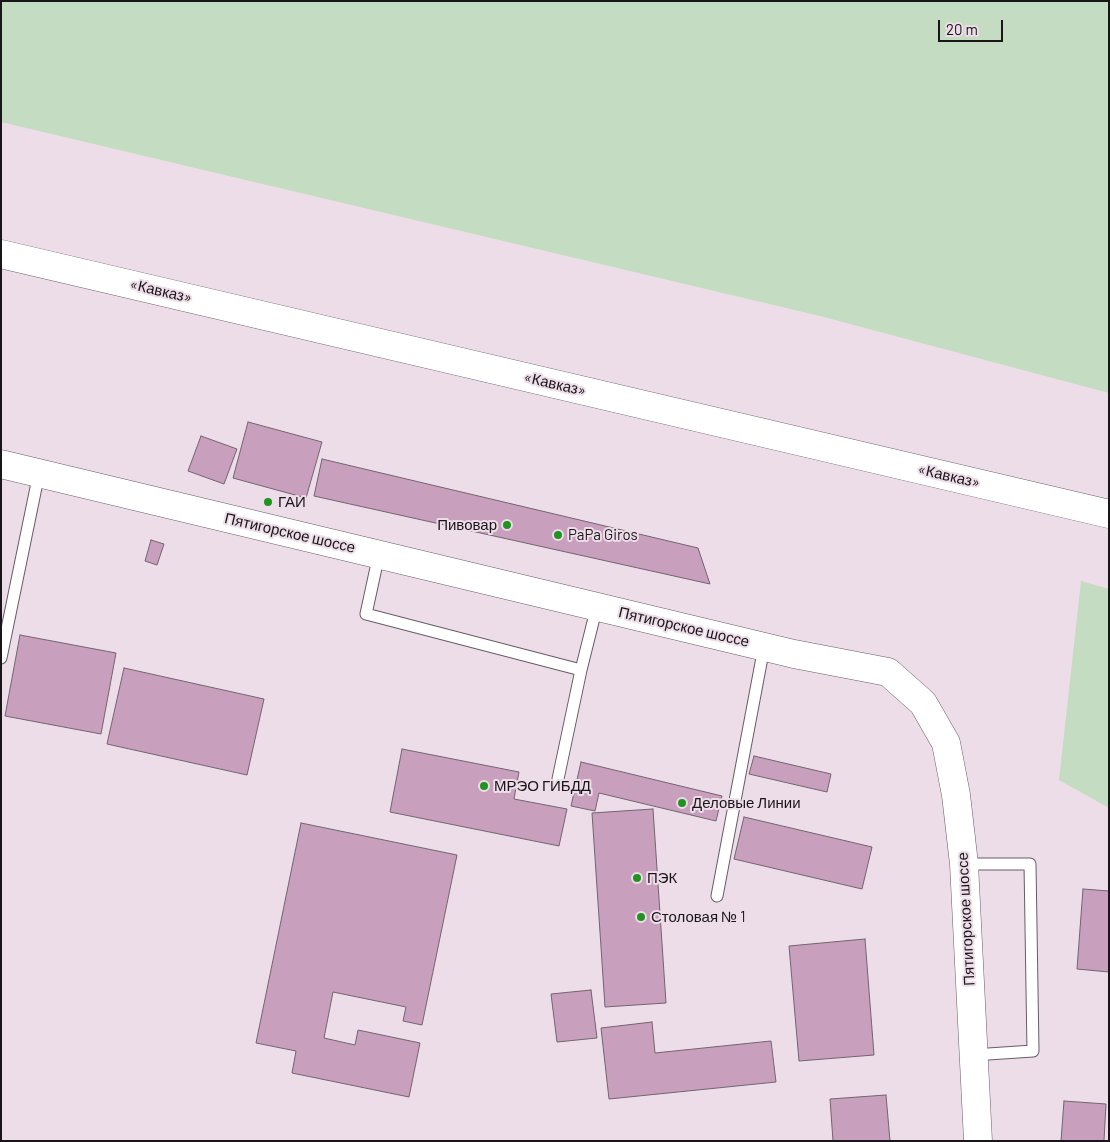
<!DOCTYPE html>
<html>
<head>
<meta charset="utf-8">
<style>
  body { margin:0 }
  #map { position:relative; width:1110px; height:1142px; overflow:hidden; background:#eddde8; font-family:Barlow,sans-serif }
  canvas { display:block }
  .frame { position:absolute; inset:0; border:2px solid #1a1518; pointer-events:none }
  .scale { position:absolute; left:938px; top:20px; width:65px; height:22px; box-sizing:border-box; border:2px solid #1a1518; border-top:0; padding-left:6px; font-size:15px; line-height:18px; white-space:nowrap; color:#1a1518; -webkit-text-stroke:4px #eddde8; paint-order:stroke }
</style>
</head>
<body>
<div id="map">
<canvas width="1110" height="1142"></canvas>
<div class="frame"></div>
<div class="scale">20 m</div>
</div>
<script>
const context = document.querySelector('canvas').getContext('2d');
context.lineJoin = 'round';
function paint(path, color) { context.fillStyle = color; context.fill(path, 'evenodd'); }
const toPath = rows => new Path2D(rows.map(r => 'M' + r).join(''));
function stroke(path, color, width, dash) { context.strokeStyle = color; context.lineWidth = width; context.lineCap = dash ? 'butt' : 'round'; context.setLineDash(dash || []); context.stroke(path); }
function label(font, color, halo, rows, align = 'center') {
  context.font = font + ' Barlow,sans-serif'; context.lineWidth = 4; context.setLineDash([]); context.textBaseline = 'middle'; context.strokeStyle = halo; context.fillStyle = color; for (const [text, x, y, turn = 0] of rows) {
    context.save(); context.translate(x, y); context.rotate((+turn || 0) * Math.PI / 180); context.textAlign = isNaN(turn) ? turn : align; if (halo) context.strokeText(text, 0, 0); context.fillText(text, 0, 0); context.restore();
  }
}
paint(toPath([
  [1,1,1109,1,1109,393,820,316,1,122],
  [1081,581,1109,589,1109,808,1059,780]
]), '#c4dcc2');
const building = toPath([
  [248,422,322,442,306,498,233,478,248,422],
  [201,436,237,449,224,484,188,471,201,436],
  [322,459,698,548,710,584,314,496,322,459],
  [151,540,164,544,157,565,145,561,151,540],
  [20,635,116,653,101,734,5,716,20,635],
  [124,668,264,699,247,775,107,744,124,668],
  [402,749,519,772,514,799,567,809,559,846,390,812,402,749],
  [754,756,831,774,827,792,749,774,754,756],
  [581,762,722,796,716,821,599,793,595,811,571,806,581,762],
  [653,809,666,1003,605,1007,592,813,653,809],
  [744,817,872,847,862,889,734,859,744,817],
  [301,823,457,855,422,1025,403,1021,406,1007,333,992,324,1038,355,1045,358,1030,420,1043,409,1097,292,1073,296,1051,256,1043,301,823],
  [1083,889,1109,891,1109,972,1077,969,1083,889],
  [865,939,874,1055,799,1061,789,946,865,939],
  [591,990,597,1038,557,1042,551,994,591,990],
  [652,1022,655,1053,771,1041,776,1082,609,1099,601,1028,652,1022],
  [886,1095,890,1141,833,1141,830,1099,886,1095],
  [1064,1101,1106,1104,1104,1141,1061,1141,1064,1101]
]);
paint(building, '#c89fbd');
stroke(building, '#72646e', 1);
const lane = toPath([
  [379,554,366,614,581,670],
  [1,658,39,473],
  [558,779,581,670,597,606],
  [964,864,1030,864,1033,1051,973,1055],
  [717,896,764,647]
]);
const secondary = toPath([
  [1,464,794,654,888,672,923,703,946,743,956,795,964,864,978,1141]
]);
const highway = toPath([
  [1,254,1109,514]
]);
stroke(lane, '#695c65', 13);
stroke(secondary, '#695c65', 29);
stroke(highway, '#695c65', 29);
stroke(lane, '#fff', 11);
stroke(secondary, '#fff', 28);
stroke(highway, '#fff', 28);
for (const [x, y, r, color] of [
  [268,502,5,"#219320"],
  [507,525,5,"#219320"],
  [558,535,5,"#219320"],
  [484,786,5,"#219320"],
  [682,803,5,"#219320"],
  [637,878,5,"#219320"],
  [641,917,5,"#219320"]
]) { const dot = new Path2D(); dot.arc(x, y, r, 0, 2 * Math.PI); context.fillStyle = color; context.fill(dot); stroke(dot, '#eddde8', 2); }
label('15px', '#1a1518', '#eddde8', [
  ["«Кавказ»",161,291,13],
  ["«Кавказ»",555,384,13],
  ["«Кавказ»",949,476,13],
  ["Пятигорское шоссе",290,533,13],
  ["Пятигорское шоссе",684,627,13],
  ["Пятигорское шоссе",966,919,-93]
]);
label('15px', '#1a1518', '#eddde8', [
  ["ГАИ",278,502],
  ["Пивовар",497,525,"right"],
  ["PaPa Giros",568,535],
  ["МРЭО ГИБДД",494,786],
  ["Деловые Линии",692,803],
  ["ПЭК",647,878],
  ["Столовая № 1",651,917]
], 'left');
</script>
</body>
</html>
